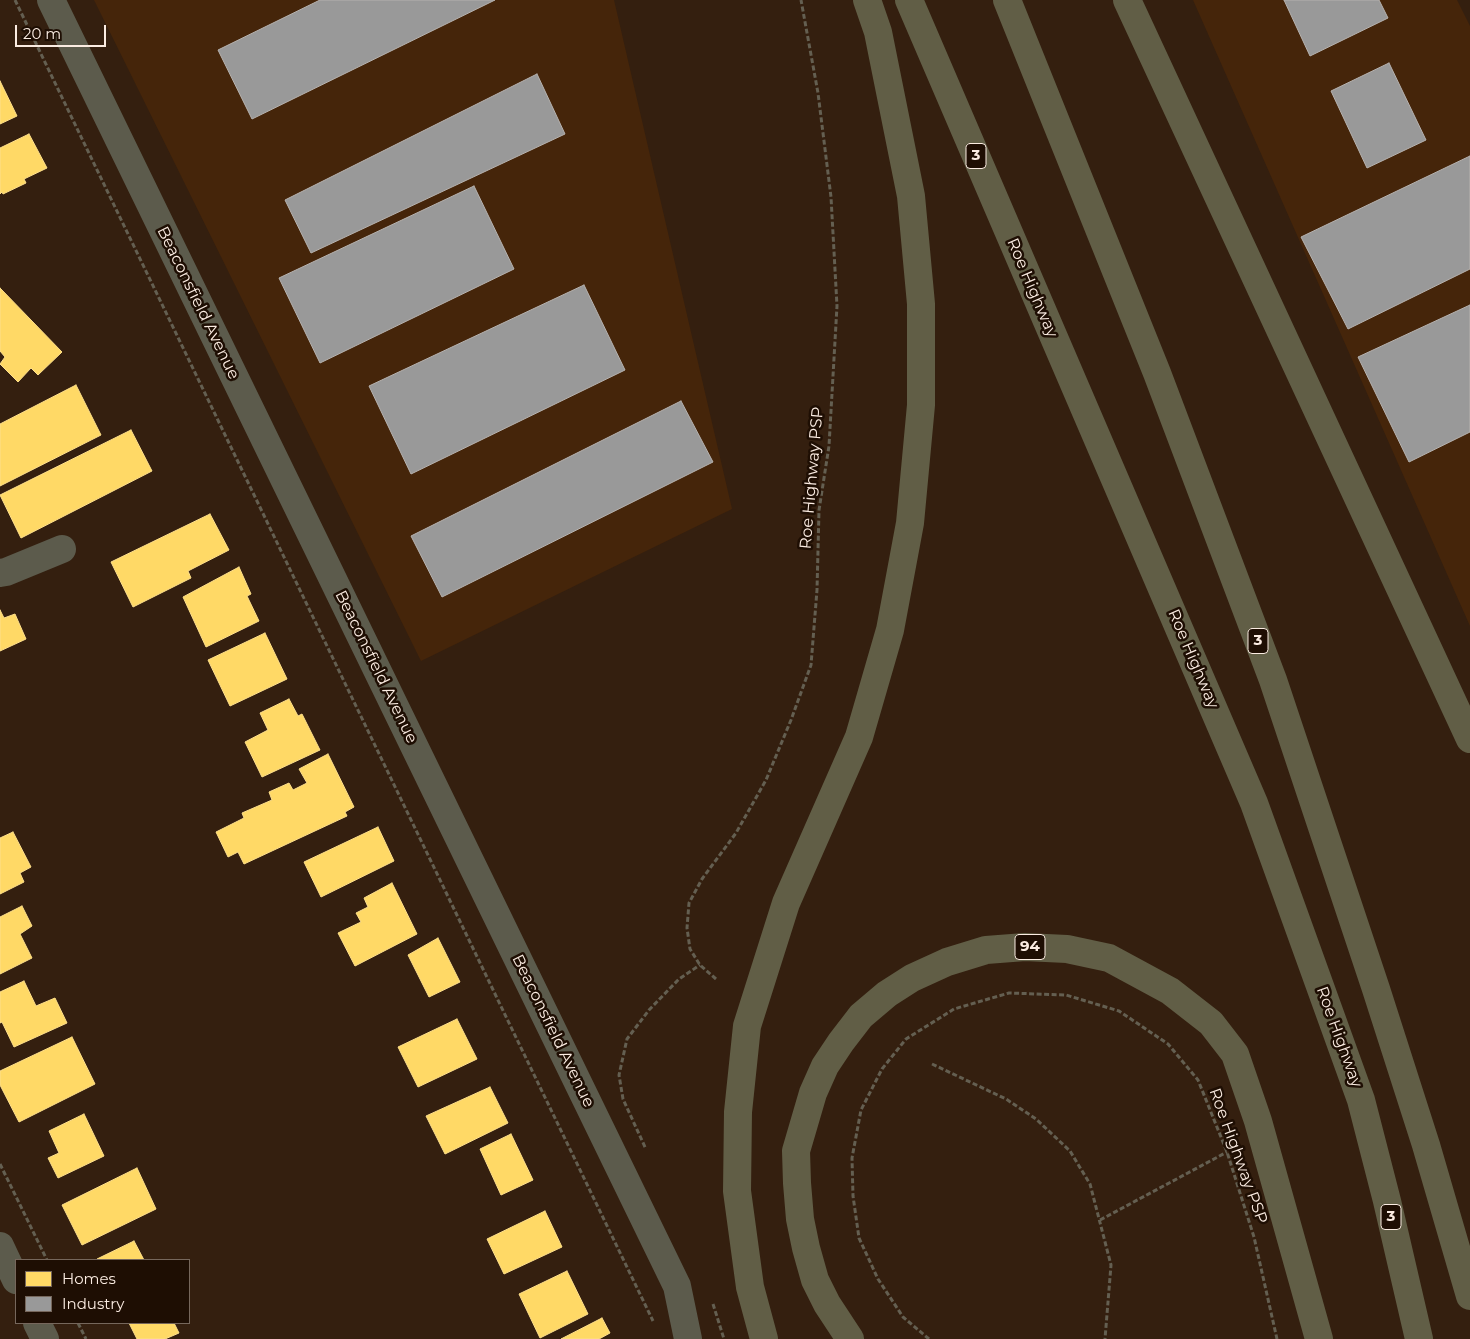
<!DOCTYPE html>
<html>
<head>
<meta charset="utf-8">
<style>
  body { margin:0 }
  #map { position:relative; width:1470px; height:1339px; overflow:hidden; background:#341f0f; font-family:Montserrat,sans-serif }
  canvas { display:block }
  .legend { position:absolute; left:15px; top:1259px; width:175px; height:65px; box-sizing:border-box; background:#1e0e03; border:1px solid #76675c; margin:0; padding:6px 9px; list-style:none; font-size:15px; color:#fbece2 }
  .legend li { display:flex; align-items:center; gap:10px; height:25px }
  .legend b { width:25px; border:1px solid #76675c }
  .scale { position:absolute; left:15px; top:25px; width:91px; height:22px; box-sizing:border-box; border:2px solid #fbece2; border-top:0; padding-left:6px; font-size:15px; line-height:18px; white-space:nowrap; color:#fbece2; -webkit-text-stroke:4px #1e0e03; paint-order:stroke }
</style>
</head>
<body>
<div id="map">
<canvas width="1470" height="1339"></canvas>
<ul class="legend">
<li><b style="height:14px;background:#ffd966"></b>Homes</li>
<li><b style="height:14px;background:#999"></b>Industry</li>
</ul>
<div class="scale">20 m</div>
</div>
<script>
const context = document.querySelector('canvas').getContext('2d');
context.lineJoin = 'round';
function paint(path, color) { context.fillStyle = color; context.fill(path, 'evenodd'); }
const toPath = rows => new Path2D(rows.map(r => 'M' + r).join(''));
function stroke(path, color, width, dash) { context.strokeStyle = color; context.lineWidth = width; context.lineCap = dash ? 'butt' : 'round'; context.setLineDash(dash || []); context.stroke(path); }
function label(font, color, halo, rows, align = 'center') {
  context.font = font + ' Montserrat,sans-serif'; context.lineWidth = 5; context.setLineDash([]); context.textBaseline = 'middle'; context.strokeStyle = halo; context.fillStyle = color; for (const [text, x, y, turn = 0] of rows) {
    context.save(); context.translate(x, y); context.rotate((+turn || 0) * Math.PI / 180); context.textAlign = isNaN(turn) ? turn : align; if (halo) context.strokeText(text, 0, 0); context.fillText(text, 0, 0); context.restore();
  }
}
paint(toPath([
  [94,0,614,0,732,509,421,661],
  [1193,0,1457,0,1470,26,1470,626]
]), '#45250a');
const homes = toPath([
  [0,81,17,116,0,124,0,81],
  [29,134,47,168,24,179,26,183,3,194,2,192,0,194,0,148,29,134],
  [0,288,62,352,38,375,31,368,18,382,0,364,5,357,0,351,0,288],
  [76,385,101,435,0,486,0,424,76,385],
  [131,430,152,471,21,538,0,495,131,430],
  [210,514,229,550,188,571,191,578,133,607,111,562,210,514],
  [239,567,251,594,247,596,259,621,206,647,183,597,239,567],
  [0,610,4,618,15,614,26,639,0,651,0,610],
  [265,633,287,679,230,706,208,660,265,633],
  [289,699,298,716,302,714,320,750,262,777,245,742,268,730,260,713,289,699],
  [328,754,354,807,345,812,347,816,244,864,238,852,228,857,216,832,244,818,242,813,272,800,269,792,289,783,293,790,307,783,299,769,328,754],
  [378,827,394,861,321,897,304,862,378,827],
  [13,832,31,867,20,873,24,882,0,894,0,838,13,832],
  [392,883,417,934,355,966,338,933,361,922,356,913,368,907,364,898,392,883],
  [22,906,32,926,20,934,32,958,0,974,0,917,22,906],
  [438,938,460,982,429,997,408,955,438,938],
  [24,981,36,1006,55,998,67,1023,14,1047,2,1022,0,1023,0,992,24,981],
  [457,1019,477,1059,418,1087,398,1047,457,1019],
  [72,1037,95,1084,19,1122,0,1085,0,1071,72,1037],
  [490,1087,508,1123,445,1154,426,1116,490,1087],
  [84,1114,104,1156,58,1178,48,1158,59,1153,49,1131,84,1114],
  [511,1134,533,1180,501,1195,480,1149,511,1134],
  [137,1168,156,1209,82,1245,62,1205,137,1168],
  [545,1211,562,1247,504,1274,487,1239,545,1211],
  [134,1241,144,1260,98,1260,97,1259,134,1241],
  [567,1271,588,1314,540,1338,519,1294,567,1271],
  [602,1318,610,1333,599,1339,561,1339,602,1318],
  [129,1323,174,1323,179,1333,165,1339,137,1339,129,1323]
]);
paint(homes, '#ffd966');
stroke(homes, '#fedf8b', 1);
const industry = toPath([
  [320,0,495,0,252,119,218,50,320,0],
  [1284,0,1379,0,1388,18,1310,56,1284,0],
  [1389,63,1426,140,1367,168,1331,91,1389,63],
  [537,74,565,134,311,253,285,200,537,74],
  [1470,156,1470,269,1348,329,1301,237,1470,156],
  [474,186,514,269,320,363,279,278,474,186],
  [584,285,625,370,411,474,369,386,584,285],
  [1470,305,1470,432,1409,462,1358,357,1470,305],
  [681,401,713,462,442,597,411,536,681,401]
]);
paint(industry, '#999');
stroke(industry, '#b6b2af', 1);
stroke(toPath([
  [15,0,653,1321],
  [716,979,700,965,690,949,687,928,689,903,702,879,736,833,766,780,791,720,811,665,817,590,819,510,829,446,837,306,831,197,818,93,801,0],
  [932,1064,1006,1099,1036,1119,1070,1151,1090,1184,1111,1265,1105,1339],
  [645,1147,623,1099,619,1075,627,1039,649,1010,679,979,700,965],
  [0,1164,47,1260],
  [1100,1220,1227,1152],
  [713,1304,724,1339],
  [78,1323,86,1339],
  [929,1339,903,1317,878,1279,859,1238,853,1196,852,1158,861,1110,882,1069,906,1039,954,1009,1009,993,1066,995,1119,1011,1168,1044,1198,1080,1227,1152,1254,1237,1277,1339]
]), '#645f51', 3, [5, 2.5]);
stroke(toPath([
  [51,0,677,1286,688,1339],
  [0,573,6,572,62,549],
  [0,1246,16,1280],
  [37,1323,45,1339]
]), '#5c5b4c', 28);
stroke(toPath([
  [909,0,1254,803,1361,1100,1387,1201,1419,1339],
  [1007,0,1157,373,1273,680,1376,989,1426,1145,1470,1296],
  [1127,0,1470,739],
  [764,1339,750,1287,737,1191,738,1112,747,1026,786,903,859,737,890,630,910,523,921,405,921,304,911,196,878,32,867,0],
  [850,1339,827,1304,815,1280,806,1248,800,1219,797,1183,796,1151,813,1093,825,1066,841,1042,861,1016,887,994,912,978,947,962,986,950,1025,947,1067,949,1109,958,1170,991,1211,1023,1235,1054,1258,1121,1319,1339]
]), '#615e46', 28);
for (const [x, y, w] of [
  [976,156,20],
  [1258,641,20],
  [1030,947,30],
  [1391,1217,20]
]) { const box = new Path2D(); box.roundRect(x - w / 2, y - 12.5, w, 25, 4); context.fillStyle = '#1e0e03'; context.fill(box); stroke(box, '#fbece2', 1); }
label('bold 15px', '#fbece2', null, [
  ["3",976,156],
  ["3",1258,641],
  ["94",1030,947],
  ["3",1391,1217]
]);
label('16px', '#fbece2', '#1e0e03', [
  ["Roe Highway",1032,288,67],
  ["Beaconsfield Avenue",198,303,64],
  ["Roe Highway PSP",812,478,-85],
  ["Roe Highway",1193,659,67],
  ["Beaconsfield Avenue",376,667,64],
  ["Beaconsfield Avenue",553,1031,64],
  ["Roe Highway",1339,1037,70],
  ["Roe Highway PSP",1238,1156,70]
]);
</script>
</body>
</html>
